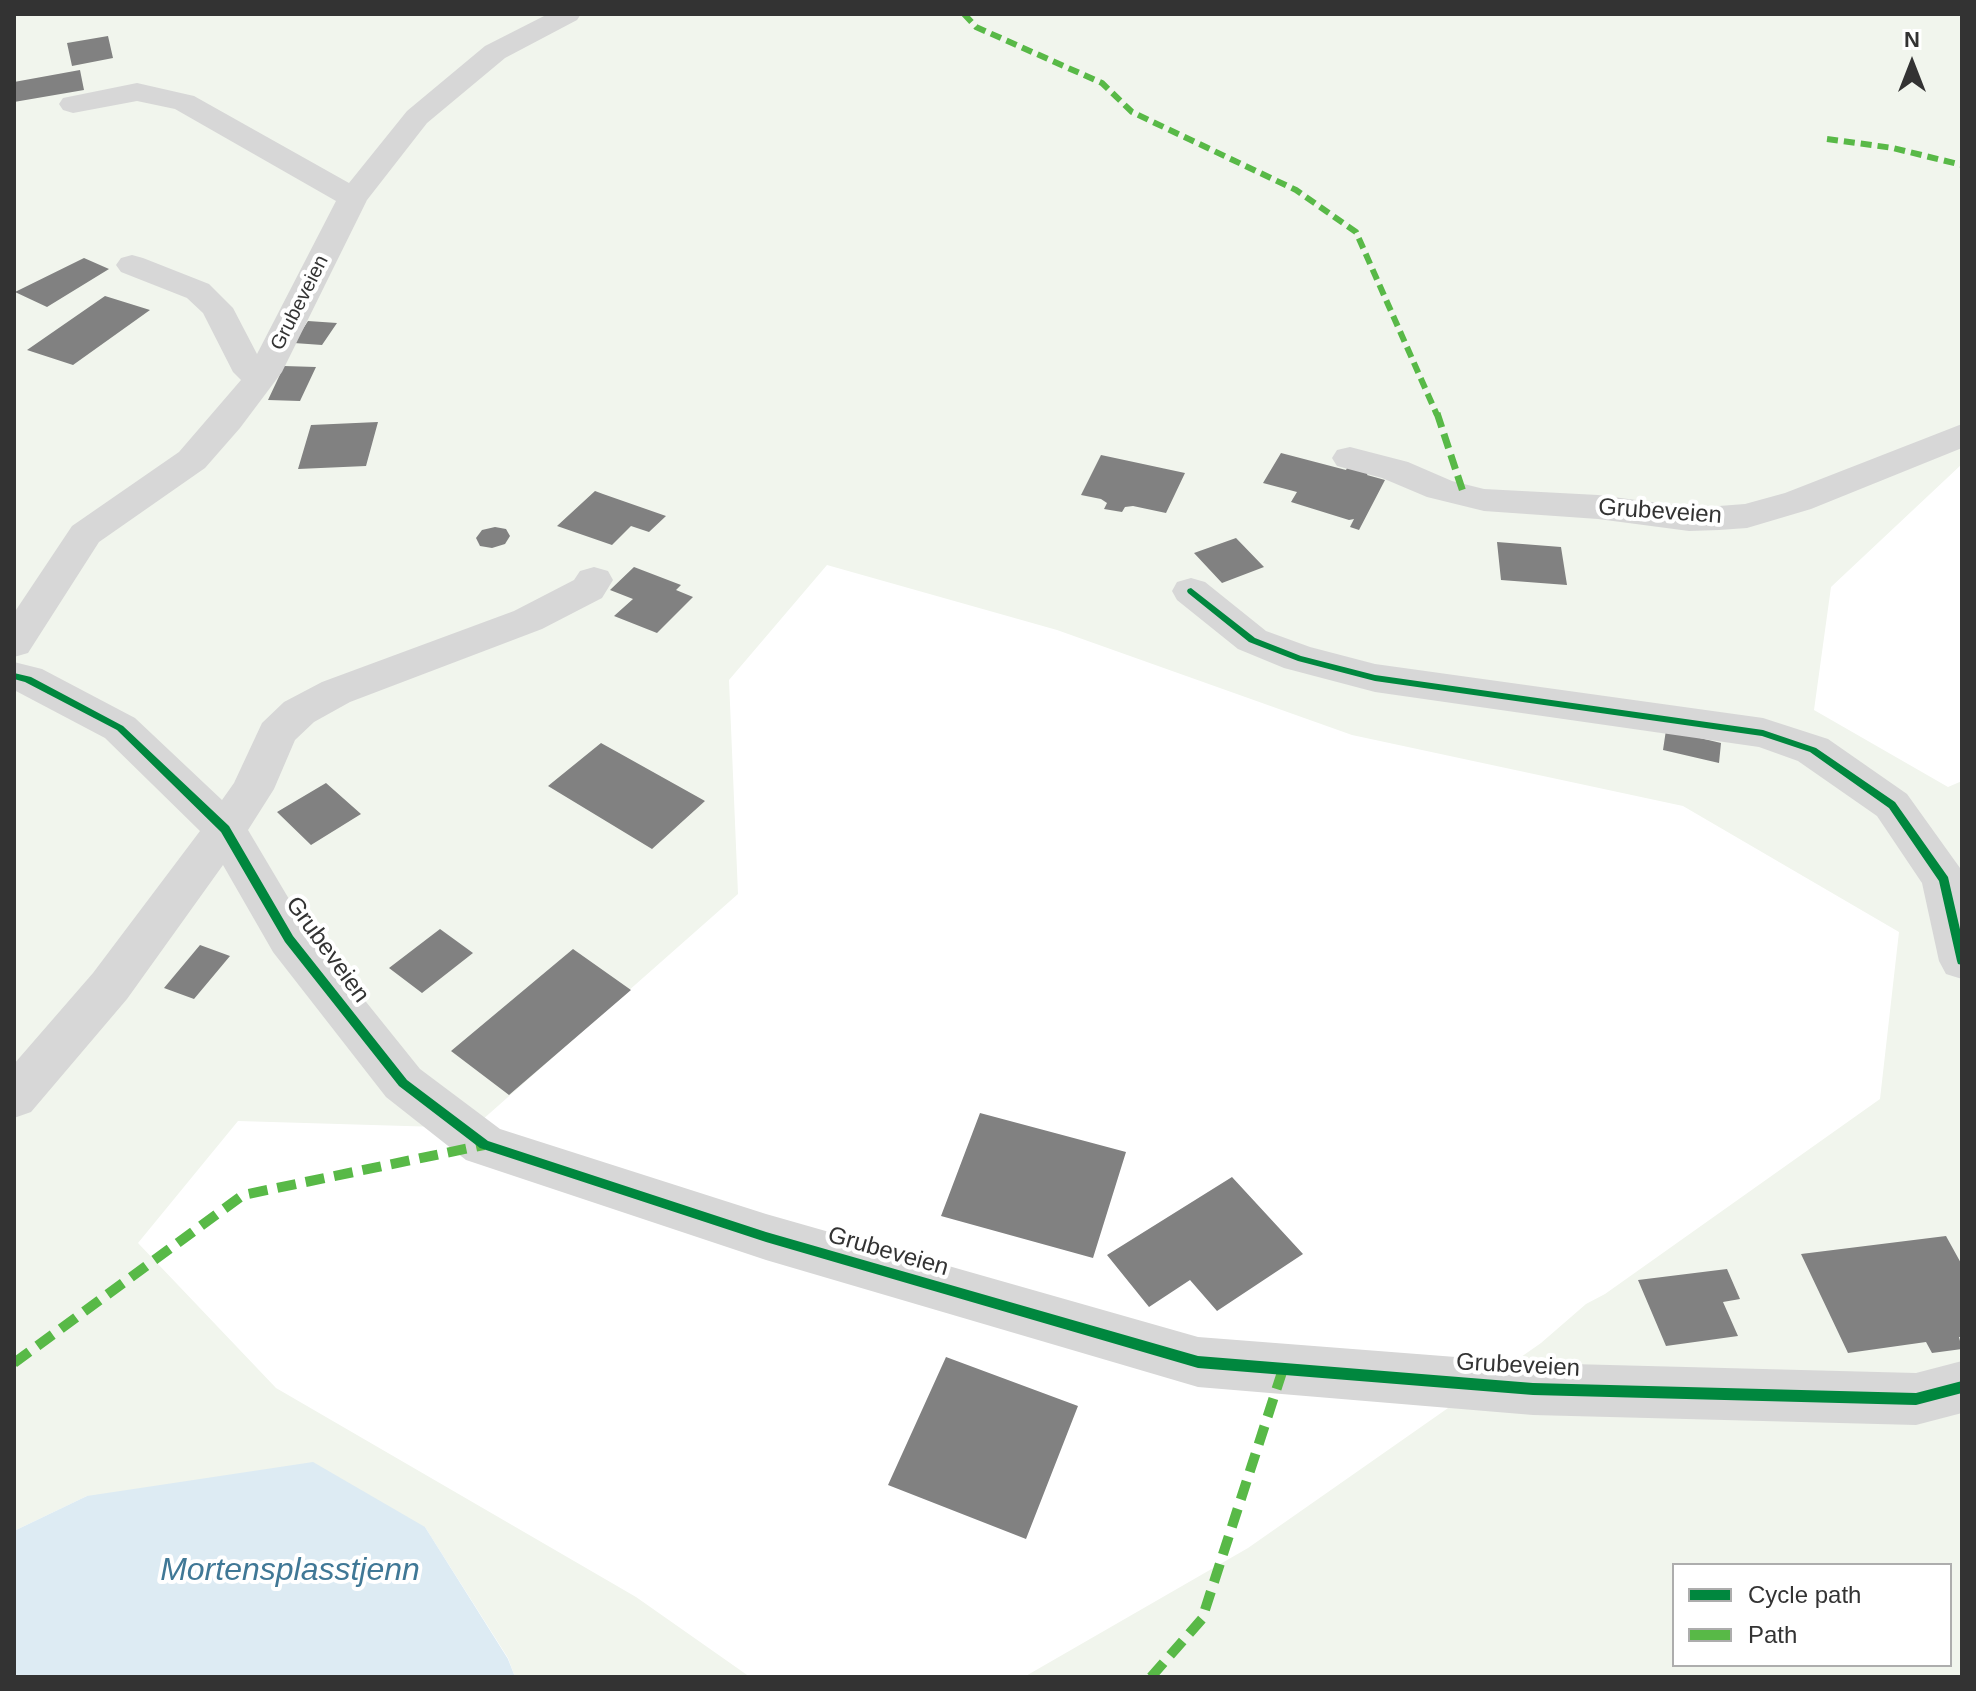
<!DOCTYPE html>
<html>
<head>
<meta charset="utf-8">
<style>
  body { margin:0 }
  #map { position:relative; width:1976px; height:1691px; overflow:hidden; background:#fff; font-family:Helvetica,sans-serif }
  canvas { display:block }
  .frame { position:absolute; inset:0; border:16px solid #333; pointer-events:none }
  .legend { position:absolute; left:1672px; top:1563px; width:280px; height:104px; box-sizing:border-box; background:#fff; border:2px solid #adadad; margin:0; padding:10px 14px; list-style:none; font-size:24px; color:#333 }
  .legend li { display:flex; align-items:center; gap:16px; height:40px }
  .legend b { width:40px; border:2px solid #adadad }
  .north { position:absolute; left:1872px; top:24px; width:80px; height:80px; -webkit-text-stroke:6px #fff; paint-order:stroke; rotate:0deg; font-size:22px; font-weight:700; line-height:32px; text-align:center; color:#333 }
  .north::after { content:''; display:block; margin:auto; width:28px; height:36px; background:#333; clip-path:polygon(50% 0,100% 100%,50% 72%,0 100%) }
</style>
</head>
<body>
<div id="map">
<canvas width="1976" height="1691"></canvas>
<div class="frame"></div>
<ul class="legend">
<li><b style="height:10px;background:#00873e"></b>Cycle path</li>
<li><b style="height:10px;background:#58b947"></b>Path</li>
</ul>
<div class="north">N</div>
</div>
<script>
const context = document.querySelector('canvas').getContext('2d');
context.lineJoin = 'round';
function paint(path, color) { context.fillStyle = color; context.fill(path, 'evenodd'); }
const toPath = rows => new Path2D(rows.map(r => 'M' + r).join(''));
function stroke(path, color, width, dash) { context.strokeStyle = color; context.lineWidth = width; context.lineCap = dash ? 'butt' : 'round'; context.setLineDash(dash || []); context.stroke(path); }
function label(font, color, halo, rows, align = 'center') {
  context.font = font + ' Helvetica,sans-serif'; context.lineWidth = 8; context.setLineDash([]); context.textBaseline = 'middle'; context.strokeStyle = halo; context.fillStyle = color; for (const [text, x, y, turn = 0] of rows) {
    context.save(); context.translate(x, y); context.rotate((+turn || 0) * Math.PI / 180); context.textAlign = isNaN(turn) ? turn : align; if (halo) context.strokeText(text, 0, 0); context.fillText(text, 0, 0); context.restore();
  }
}
paint(toPath([
  [14,14,1962,14,1962,464,1831,587,1814,710,1948,787,1962,781,1962,1677,1024,1677,1248,1548,1541,1343,1586,1304,1605,1294,1880,1099,1899,932,1683,806,1352,735,1057,630,827,565,729,680,738,894,473,1128,238,1121,138,1243,276,1388,636,1597,750,1677,515,1677,508,1658,425,1527,87,1496,14,1531],
  [1674,1565,1950,1565,1950,1665,1674,1665]
]), '#f1f5ed');
paint(toPath([
  [313,1462,425,1527,508,1659,515,1677,14,1677,14,1531,87,1496]
]), '#ddebf3');
paint(toPath([
  [108,36,113,58,72,66,67,43],
  [80,70,84,90,14,102,14,82],
  [84,258,109,269,47,307,15,292],
  [105,296,150,310,73,365,27,350],
  [308,321,337,323,322,345,294,343],
  [284,366,316,367,300,401,268,400],
  [378,422,366,466,298,469,311,425],
  [1281,453,1346,470,1348,466,1369,471,1367,475,1385,480,1359,530,1350,527,1354,519,1349,520,1291,502,1297,492,1263,483],
  [1101,455,1185,473,1166,513,1133,506,1125,507,1122,512,1104,509,1107,503,1101,499,1081,495],
  [595,491,603,494,666,516,649,532,631,526,612,545,557,526],
  [495,527,506,529,510,536,505,544,492,548,480,546,476,538,482,530],
  [1236,538,1264,567,1222,583,1194,553],
  [1497,542,1561,547,1567,585,1501,580],
  [634,567,681,585,676,590,693,597,657,633,614,616,633,599,610,590],
  [1666,730,1721,743,1719,763,1663,750],
  [601,743,619,753,705,801,652,849,548,786],
  [326,783,361,814,311,845,277,812],
  [440,929,473,953,422,993,389,968],
  [200,945,230,956,194,999,164,988],
  [573,949,631,990,509,1095,451,1051],
  [980,1113,1126,1152,1093,1258,941,1216],
  [1232,1177,1303,1254,1217,1311,1190,1280,1149,1307,1107,1255],
  [1946,1236,1962,1265,1962,1337,1959,1337,1962,1349,1932,1353,1926,1342,1848,1353,1801,1254],
  [1727,1269,1740,1299,1723,1302,1738,1336,1666,1346,1638,1280],
  [946,1357,1078,1406,1026,1539,888,1485]
]), '#818181');
paint(toPath([
  [548,14,581,14,577,20,505,58,427,123,367,200,282,372,240,428,205,468,99,542,28,653,14,657,14,613,72,526,179,452,241,380,233,372,203,313,187,298,121,272,116,265,121,258,132,255,143,258,209,284,233,308,257,354,336,201,175,109,137,101,73,113,63,110,59,104,63,98,137,83,194,96,349,183,407,111,485,46,548,14],
  [1962,424,1962,448,1811,509,1747,528,1719,530,1689,531,1598,519,1484,511,1427,497,1382,478,1337,466,1332,458,1337,450,1350,447,1408,462,1452,481,1484,489,1598,495,1689,507,1719,506,1745,504,1785,493,1962,424],
  [594,567,608,571,613,580,602,598,542,629,350,702,314,722,295,740,274,789,248,830,305,926,420,1069,500,1129,766,1214,1198,1337,1533,1363,1916,1373,1962,1361,1962,1413,1916,1425,1533,1415,1198,1387,766,1260,466,1160,386,1097,273,952,223,865,127,999,31,1112,14,1118,14,1064,93,973,200,831,105,738,14,690,14,662,42,669,135,718,222,800,234,783,262,723,284,702,322,682,514,611,574,580,580,571,594,567],
  [1191,578,1205,582,1266,631,1310,647,1375,664,1763,718,1828,739,1907,794,1960,868,1962,979,1946,974,1939,961,1922,883,1877,816,1798,761,1759,747,1375,692,1284,668,1238,649,1177,600,1172,591,1177,582,1191,578]
]), '#d7d7d7');
stroke(toPath([
  [964,14,976,27,1102,83,1132,112,1296,190,1356,232,1437,415],
  [1827,139,1893,148,1962,165]
]), '#58b947', 6, [11, 6]);
stroke(toPath([
  [1437,413,1464,495]
]), '#58b947', 7, [15, 7]);
stroke(toPath([
  [14,1363,243,1195,484,1145],
  [1151,1677,1202,1619,1283,1369]
]), '#58b947', 10, [19, 10]);
paint(toPath([
  [1191,588,1255,638,1301,656,1375,675,1763,730,1816,748,1895,802,1948,877,1962,938,1962,965,1958,964,1957,961,1939,881,1889,808,1810,752,1762,736,1375,681,1298,661,1249,642,1188,593,1187,591,1188,589,1191,588],
  [14,673,31,677,123,726,229,826,293,936,407,1080,488,1141,766,1232,1198,1356,1533,1383,1916,1393,1962,1381,1962,1393,1916,1405,1533,1395,1198,1368,766,1242,480,1148,399,1086,285,942,221,832,117,730,25,682,14,679,14,673]
]), '#00873e');
label('20px', '#333', '#fff', [
  ["Grubeveien",300,303,-63]
]);
label('24px', '#333', '#fff', [
  ["Grubeveien",1660,512,4],
  ["Grubeveien",327,950,54],
  ["Grubeveien",888,1252,16],
  ["Grubeveien",1518,1366,3]
]);
label('italic 32px', '#407896', '#fff', [
  ["Mortensplasstjenn",290,1571]
]);
</script>
</body>
</html>
